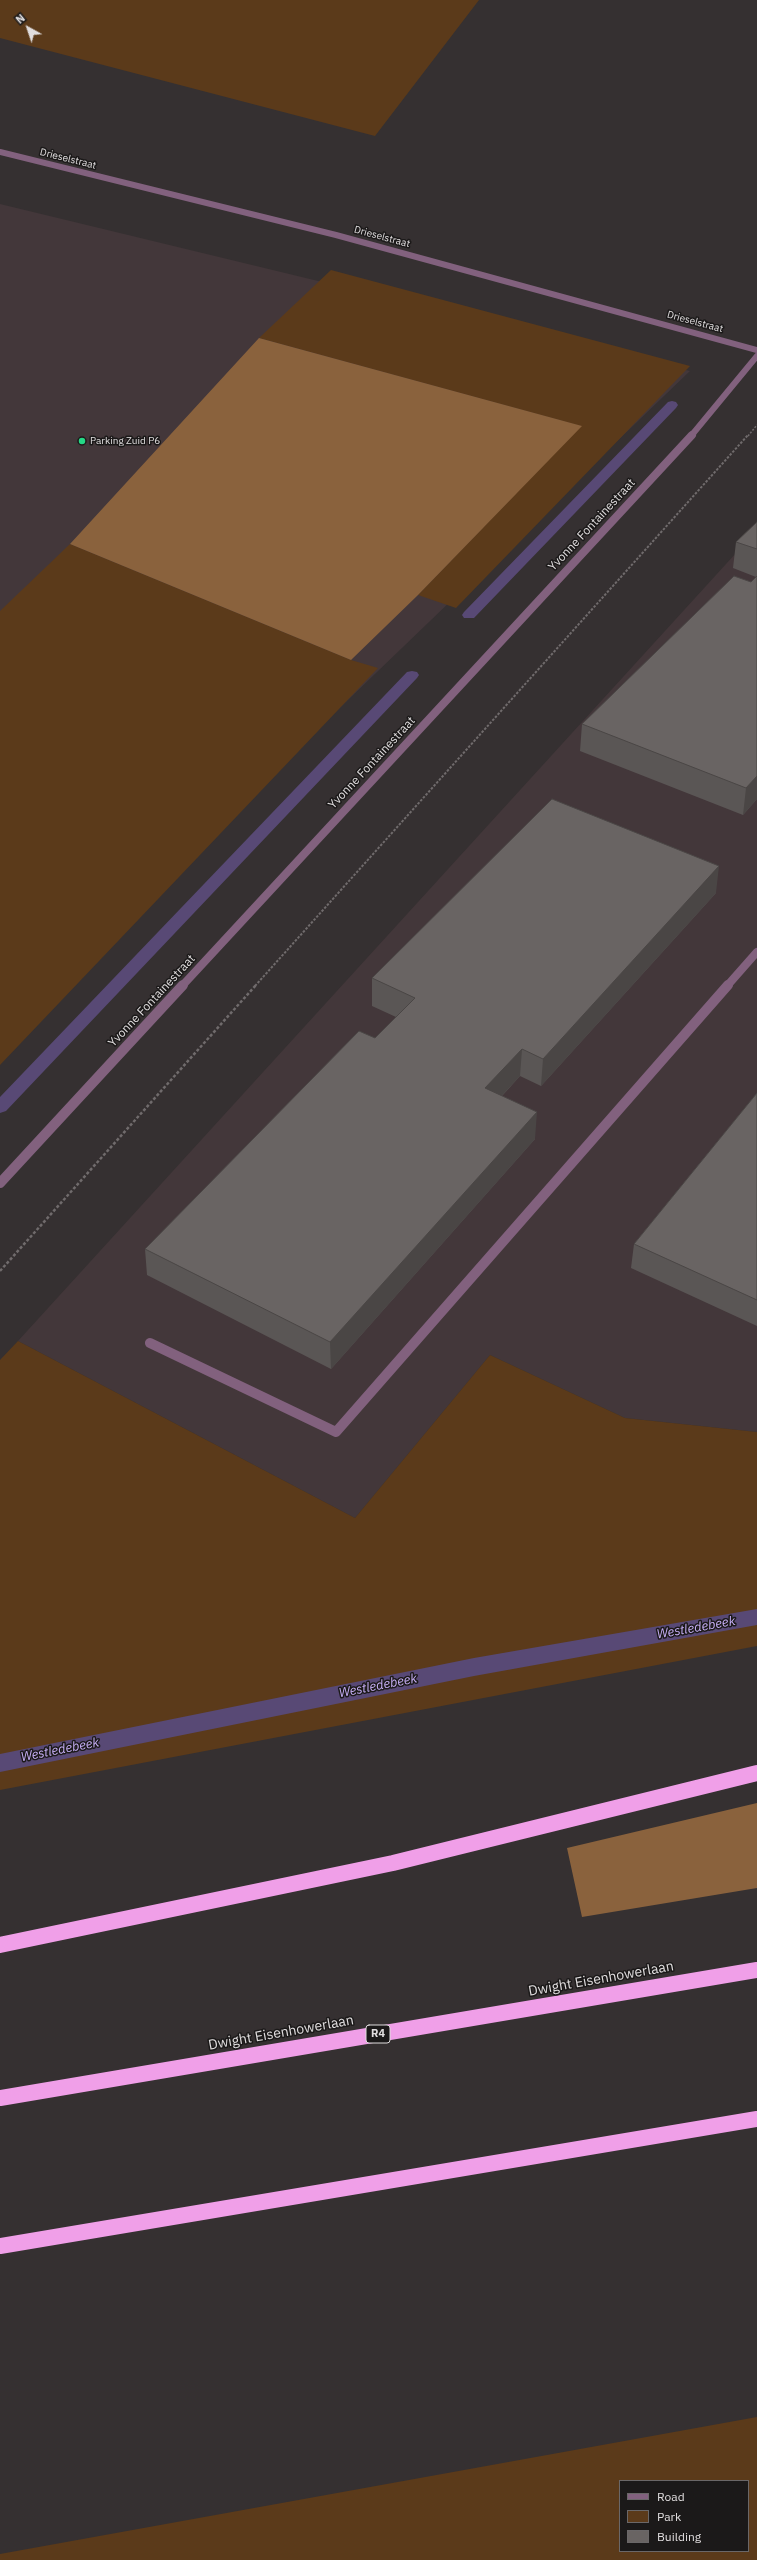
<!DOCTYPE html>
<html>
<head>
<meta charset="utf-8">
<style>
  body { margin:0 }
  #map { position:relative; width:757px; height:2560px; overflow:hidden; background:#353031; font-family:"IBM Plex Sans",sans-serif }
  canvas { display:block }
  .legend { position:absolute; left:619px; top:2480px; width:130px; height:72px; box-sizing:border-box; background:#1b1919; border:1px solid #6a6768; margin:0; padding:5px 7px; list-style:none; font-size:12px; color:#e0ddde }
  .legend li { display:flex; align-items:center; gap:8px; height:20px }
  .legend b { width:20px; border:1px solid #6a6768 }
  .north { position:absolute; left:8px; top:8px; width:40px; height:40px; -webkit-text-stroke:3px #1b1919; paint-order:stroke; rotate:320deg; font-size:11px; font-weight:700; line-height:16px; text-align:center; color:#e0ddde }
  .north::after { content:''; display:block; margin:auto; width:14px; height:18px; background:#e0ddde; clip-path:polygon(50% 0,100% 100%,50% 72%,0 100%) }
</style>
</head>
<body>
<div id="map">
<canvas width="757" height="2560"></canvas>
<ul class="legend">
<li><b style="height:5px;background:#82617e"></b>Road</li>
<li><b style="height:11px;background:#5b3a1a"></b>Park</li>
<li><b style="height:11px;background:#696463"></b>Building</li>
</ul>
<div class="north">N</div>
</div>
<script>
const context = document.querySelector('canvas').getContext('2d');
context.lineJoin = 'round';
function paint(path, color) { context.fillStyle = color; context.fill(path, 'evenodd'); }
const toPath = rows => new Path2D(rows.map(r => 'M' + r).join(''));
function stroke(path, color, width, dash) { context.strokeStyle = color; context.lineWidth = width; context.lineCap = dash ? 'butt' : 'round'; context.setLineDash(dash || []); context.stroke(path); }
function label(font, color, halo, rows, align = 'center') {
  context.font = font + ' "IBM Plex Sans",sans-serif'; context.lineWidth = 3; context.setLineDash([]); context.textBaseline = 'middle'; context.strokeStyle = halo; context.fillStyle = color; for (const [text, x, y, turn = 0] of rows) {
    context.save(); context.translate(x, y); context.rotate((+turn || 0) * Math.PI / 180); context.textAlign = isNaN(turn) ? turn : align; if (halo) context.strokeText(text, 0, 0); context.fillText(text, 0, 0); context.restore();
  }
}
paint(toPath([
  [0,204,690,371,194,848,0,1057],
  [757,530,757,1432,625,1418,490,1355,355,1518,18,1341]
]), '#43373a');
paint(toPath([
  [0,0,479,0,375,136,0,38],
  [331,270,690,366,456,608,418,595,581,426,259,338],
  [70,544,351,660,378,668,0,1065,0,611],
  [18,1341,355,1518,490,1355,625,1418,757,1432,757,1646,0,1790,0,1360],
  [757,2417,757,2560,0,2560,0,2554],
  [620,2481,748,2481,748,2551,620,2551]
]), '#5b3a1a');
paint(toPath([
  [259,338,582,426,418,595,351,660,70,544],
  [757,1803,757,1888,582,1917,567,1848]
]), '#8a623d');
paint(toPath([
  [672,401,676,402,678,405,676,408,474,618,464,618,462,615,464,612,668,402,672,401],
  [412,671,417,672,419,675,417,678,6,1111,0,1113,0,1097,407,672,412,671],
  [757,1609,757,1625,474,1676,0,1772,0,1754,474,1658,757,1609]
]), '#584975');
stroke(toPath([
  [748,436,757,425]
]), '#706b6c', 1.5, [2, 1.5]);
stroke(toPath([
  [255,986,748,435]
]), '#706b6c', 2, [2.5, 1.5]);
stroke(toPath([
  [0,1271,256,985]
]), '#706b6c', 2.5, [3, 2]);
stroke(toPath([
  [0,152,336,235,757,350],
  [691,436,757,356]
]), '#82617e', 6);
stroke(toPath([
  [182,986,692,435],
  [727,986,757,952]
]), '#82617e', 8);
stroke(toPath([
  [0,1183,183,985],
  [150,1343,336,1432,728,985]
]), '#82617e', 10);
stroke(toPath([
  [0,1945,393,1863,757,1773],
  [0,2098,757,1970],
  [0,2246,757,2119]
]), '#f09fe8', 16);
paint(toPath([
  [757,522,757,799,743,815,580,751,582,724,751,582,756,577,733,568,736,542],
  [716,893,541,1086,520,1076,502,1096,535,1139,331,1369,147,1275,145,1249,375,1038,396,1017,372,1006,372,978],
  [757,1093,757,1326,631,1268,634,1244]
]), '#5a5655');
paint(toPath([
  [757,776,757,799,743,815,746,788],
  [719,866,716,893,541,1086,543,1059],
  [522,1049,520,1076,484,1115,485,1088],
  [537,1112,535,1139,331,1369,330,1342]
]), '#4a4645');
const building = toPath([
  [757,522,757,549,736,542,757,522],
  [734,576,751,582,757,576,757,776,746,788,582,724,734,576],
  [552,799,719,866,543,1059,522,1049,485,1088,537,1112,330,1342,145,1249,359,1031,375,1038,415,998,372,978,552,799],
  [757,1093,757,1300,634,1244,757,1093]
]);
paint(building, '#696463');
stroke(building, '#4a4645', 1);
for (const [x, y, r, color] of [
  [82,441,4,"#25d886"]
]) { const dot = new Path2D(); dot.arc(x, y, r, 0, 2 * Math.PI); context.fillStyle = color; context.fill(dot); stroke(dot, '#1b1919', 1.5); }
label('10px', '#e0ddde', '#1b1919', [
  ["Drieselstraat",68,159,14],
  ["Drieselstraat",382,237,15],
  ["Drieselstraat",695,322,15]
]);
label('10px', '#e0ddde', '#1b1919', [
  ["Parking Zuid P6",90,441]
], 'left');
for (const [x, y, w] of [
  [378,2034,24]
]) { const box = new Path2D(); box.roundRect(x - w / 2, y - 9, w, 18, 3); context.fillStyle = '#1b1919'; context.fill(box); stroke(box, '#e0ddde', 1); }
label('bold 11px', '#e0ddde', null, [
  ["R4",378,2034]
]);
label('12px', '#e0ddde', '#1b1919', [
  ["Yvonne Fontainestraat",592,525,-47],
  ["Yvonne Fontainestraat",372,763,-47],
  ["Yvonne Fontainestraat",152,1001,-47]
]);
label('italic 13px', '#c8b0f8', '#1b1919', [
  ["Westledebeek",696,1628,-10],
  ["Westledebeek",378,1686,-11],
  ["Westledebeek",60,1750,-11]
]);
label('14px', '#e0ddde', '#1b1919', [
  ["Dwight Eisenhowerlaan",601,1979,-10],
  ["Dwight Eisenhowerlaan",281,2033,-10]
]);
</script>
</body>
</html>
